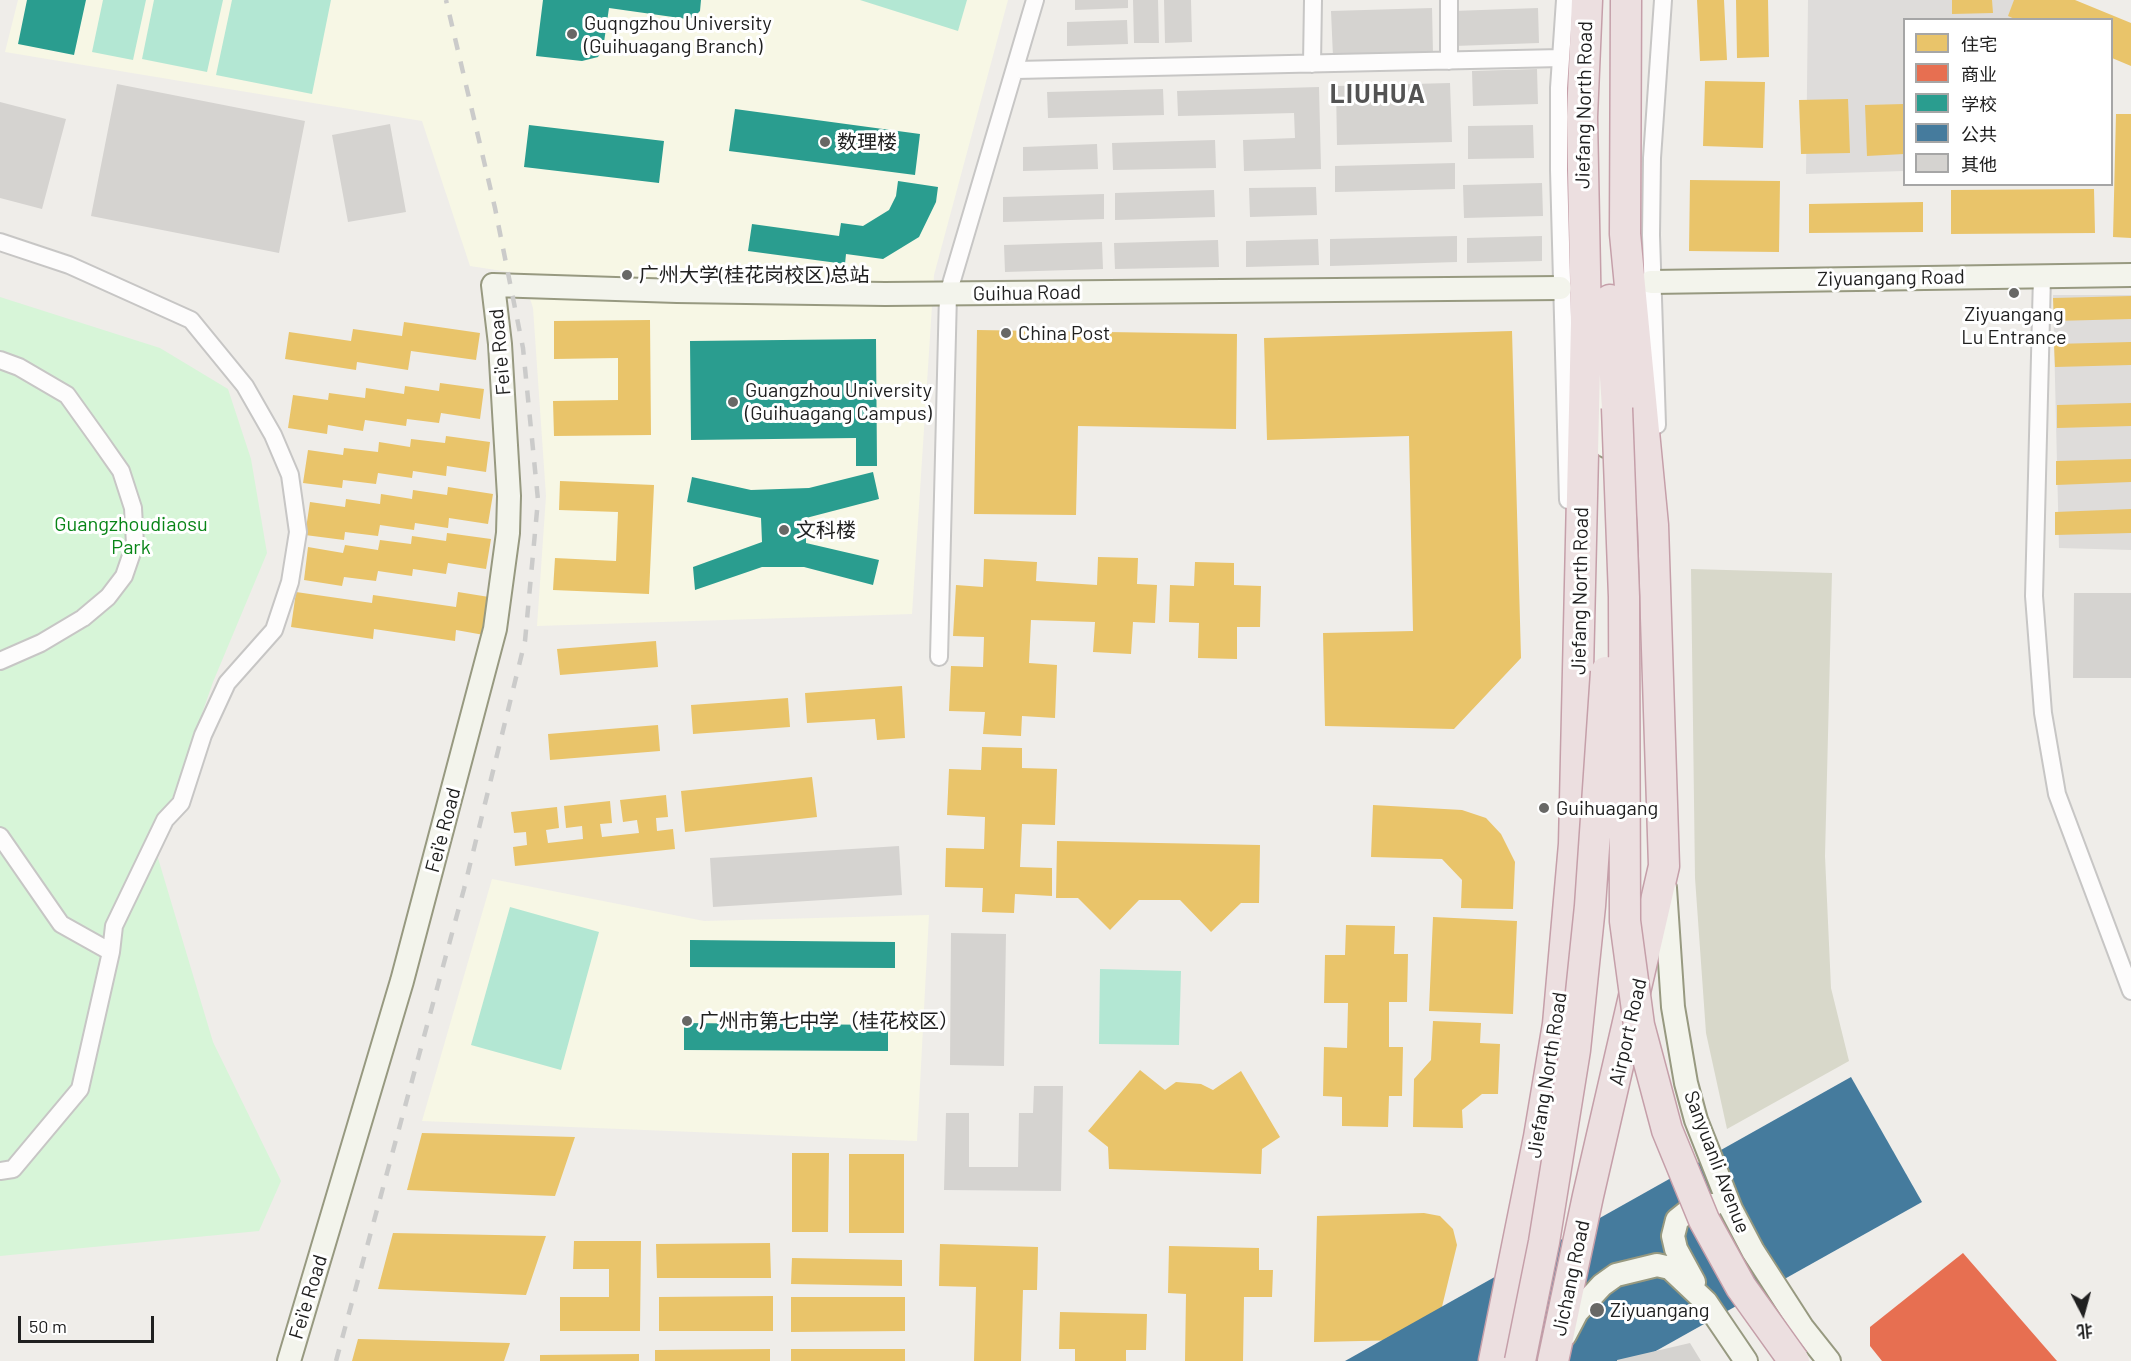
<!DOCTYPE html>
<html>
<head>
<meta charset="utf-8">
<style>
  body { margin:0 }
  #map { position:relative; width:2131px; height:1361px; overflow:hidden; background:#efede9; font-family:Barlow,"Noto Sans SC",sans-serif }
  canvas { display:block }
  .legend { position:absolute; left:1903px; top:18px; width:210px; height:168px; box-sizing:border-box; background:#fff; border:2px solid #a6a6a6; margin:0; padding:8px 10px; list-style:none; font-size:18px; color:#202020 }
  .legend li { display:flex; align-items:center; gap:12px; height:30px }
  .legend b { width:30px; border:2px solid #a6a6a6 }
  .north { position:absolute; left:2053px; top:1283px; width:60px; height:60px; -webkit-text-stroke:4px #fff; paint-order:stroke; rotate:174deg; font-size:16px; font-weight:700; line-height:24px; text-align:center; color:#202020 }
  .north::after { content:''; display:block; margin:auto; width:21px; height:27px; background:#202020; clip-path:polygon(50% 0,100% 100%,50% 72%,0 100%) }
  .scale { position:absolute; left:18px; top:1316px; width:136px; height:27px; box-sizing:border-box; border:3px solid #202020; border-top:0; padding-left:8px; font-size:18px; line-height:21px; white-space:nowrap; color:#202020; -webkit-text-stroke:4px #fff; paint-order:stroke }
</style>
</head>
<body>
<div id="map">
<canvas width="2131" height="1361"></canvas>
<ul class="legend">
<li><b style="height:16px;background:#e9c46a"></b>住宅</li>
<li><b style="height:16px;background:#e76f51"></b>商业</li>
<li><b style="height:16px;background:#2a9d8f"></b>学校</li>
<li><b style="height:16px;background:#457b9d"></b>公共</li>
<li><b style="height:16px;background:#d5d3d0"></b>其他</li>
</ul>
<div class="north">北</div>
<div class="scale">50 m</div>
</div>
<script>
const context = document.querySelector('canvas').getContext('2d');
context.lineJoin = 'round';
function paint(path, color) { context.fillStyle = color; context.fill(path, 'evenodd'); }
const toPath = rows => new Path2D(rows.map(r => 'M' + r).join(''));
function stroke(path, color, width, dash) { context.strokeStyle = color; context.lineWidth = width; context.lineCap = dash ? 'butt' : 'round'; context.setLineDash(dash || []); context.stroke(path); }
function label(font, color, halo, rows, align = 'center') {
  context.font = font + ' Barlow,"Noto Sans SC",sans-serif'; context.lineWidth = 6; context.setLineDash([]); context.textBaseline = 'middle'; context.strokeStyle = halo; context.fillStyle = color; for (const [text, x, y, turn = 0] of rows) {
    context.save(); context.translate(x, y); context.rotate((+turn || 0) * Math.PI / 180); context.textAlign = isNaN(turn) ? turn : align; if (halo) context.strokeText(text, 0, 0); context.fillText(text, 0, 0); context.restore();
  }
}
paint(toPath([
  [1808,0,2026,0,2025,19,1904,20,1904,171,1806,174],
  [2053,295,2131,295,2131,550,2059,548]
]), '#dedcda');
paint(toPath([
  [18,0,1008,0,934,275,912,614,537,626,546,496,533,308,522,274,470,266,422,121,5,52],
  [492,879,704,921,929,915,917,1141,422,1121]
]), '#f7f7e5');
paint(toPath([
  [1691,569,1832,573,1825,856,1831,988,1849,1061,1727,1129,1706,1033,1695,878]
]), '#d8d8ca');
paint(toPath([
  [0,297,160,348,228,389,251,459,267,553,213,682,155,848,213,1042,281,1181,259,1231,0,1256]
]), '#d7f5d8');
paint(toPath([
  [103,0,146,0,133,60,92,52],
  [154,0,223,0,207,72,142,59],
  [232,0,331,0,312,94,216,75],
  [860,0,967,0,958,31],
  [510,907,599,932,561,1070,471,1045],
  [1100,969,1181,971,1179,1045,1099,1044]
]), '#b3e7d3');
paint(toPath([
  [1697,0,1724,0,1727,60,1700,61],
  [1736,0,1768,0,1769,57,1737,58],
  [1952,0,1992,0,1993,13,1952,14],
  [2014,0,2075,0,2131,23,2131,66,2112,58,2112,20,2017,20,2008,16],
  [1705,81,1765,82,1763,148,1703,146],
  [1848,99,1850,153,1801,154,1799,100],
  [1904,104,1904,154,1867,156,1865,105],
  [2116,114,2131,114,2131,238,2113,237],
  [1690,180,1780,181,1779,252,1689,251],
  [2094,189,2095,233,1951,234,1951,190],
  [1923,202,1923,232,1809,233,1809,204],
  [2131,296,2131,319,2054,321,2053,298],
  [650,320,651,435,554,436,553,401,618,400,618,358,554,359,554,321],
  [404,322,480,333,476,360,411,351,408,370,357,362,356,370,285,359,289,332,351,341,353,329,402,336],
  [977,330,1237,334,1236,429,1078,426,1076,515,974,514],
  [1512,331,1521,658,1454,729,1325,726,1323,633,1413,631,1409,436,1267,440,1264,338],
  [2131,342,2131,365,2055,367,2054,344],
  [440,383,484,389,480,419,441,413,439,423,407,419,406,426,365,420,363,431,328,425,327,434,288,428,293,395,328,400,329,393,365,398,366,388,404,394,405,386,439,391],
  [2131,403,2131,426,2057,428,2057,405],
  [446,436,490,442,486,472,447,466,446,476,413,471,412,478,378,473,376,484,343,480,342,488,303,483,308,450,343,455,344,448,378,452,379,442,410,447,411,439,445,443],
  [2131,459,2131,482,2056,485,2056,461],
  [560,481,654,485,649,594,553,590,555,558,616,561,618,512,559,510],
  [448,487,493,494,488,524,449,518,448,528,415,523,414,530,380,525,378,536,345,532,344,540,305,535,310,502,345,507,346,499,380,504,381,494,412,499,413,490,447,495],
  [2131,509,2131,533,2055,535,2055,512],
  [447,533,491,539,486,569,448,563,446,574,413,569,412,576,378,571,376,581,344,577,342,586,304,580,308,547,343,553,345,545,378,550,380,540,411,544,412,536,446,541],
  [1098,557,1138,558,1137,584,1157,585,1155,623,1133,622,1131,654,1093,652,1095,622,1031,620,1029,663,1057,665,1055,718,1022,716,1021,736,983,734,985,712,949,711,951,666,983,667,984,637,953,636,956,585,983,587,984,559,1037,562,1036,581,1097,585],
  [1195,562,1234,563,1234,585,1261,586,1260,627,1237,627,1237,659,1198,658,1199,623,1169,622,1170,585,1194,586],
  [296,592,372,603,373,595,456,607,458,592,489,597,484,635,456,630,455,641,374,629,373,639,291,627],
  [656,641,658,667,560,675,557,649],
  [902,686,905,738,877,740,875,719,807,723,805,693],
  [788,698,790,727,693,734,691,705],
  [658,725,660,751,550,760,548,734],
  [982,747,1022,748,1022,768,1057,769,1055,825,1022,824,1020,867,1052,868,1052,896,1015,894,1014,913,982,912,983,888,945,887,946,848,984,849,985,817,947,815,949,769,981,770],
  [812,777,817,817,685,832,681,791],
  [666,795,668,817,656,818,657,831,673,829,675,849,515,866,513,847,527,845,526,832,514,833,511,812,557,807,559,828,546,830,548,843,583,839,582,826,566,828,564,806,610,801,612,823,600,824,602,837,639,833,637,820,623,822,620,800],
  [1373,805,1462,810,1486,818,1501,834,1515,862,1513,909,1461,908,1462,880,1442,859,1371,857],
  [1057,841,1260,845,1259,903,1241,903,1211,932,1180,900,1139,900,1110,930,1078,898,1056,898],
  [1433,917,1517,921,1513,1014,1429,1011],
  [1346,925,1395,926,1394,954,1408,954,1407,1002,1389,1002,1389,1047,1403,1047,1402,1096,1389,1096,1388,1127,1342,1126,1342,1097,1323,1096,1324,1047,1347,1048,1348,1003,1324,1003,1325,955,1345,955],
  [1433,1021,1481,1023,1480,1043,1500,1044,1498,1094,1482,1094,1462,1110,1463,1128,1413,1127,1414,1079,1431,1060],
  [1140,1070,1165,1090,1176,1082,1201,1084,1213,1090,1241,1071,1280,1137,1262,1149,1261,1174,1109,1169,1108,1147,1088,1131],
  [422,1133,575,1137,555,1196,407,1190],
  [792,1153,829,1153,828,1232,792,1232],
  [849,1154,904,1154,904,1233,849,1233],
  [1424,1213,1440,1216,1453,1229,1457,1245,1439,1319,1424,1334,1408,1340,1314,1342,1317,1216],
  [393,1233,546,1236,526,1295,378,1289],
  [574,1241,641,1241,640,1331,560,1331,560,1297,609,1297,609,1269,573,1269],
  [770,1243,771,1278,657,1278,656,1244],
  [940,1244,1038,1247,1037,1290,1023,1290,1021,1361,974,1361,976,1287,939,1286],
  [1169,1246,1259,1248,1259,1270,1273,1270,1272,1297,1244,1297,1243,1361,1185,1361,1186,1294,1168,1293],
  [792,1258,902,1260,902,1286,791,1284],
  [773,1296,773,1331,659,1331,659,1297],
  [791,1297,905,1297,905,1331,791,1332],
  [1060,1312,1147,1314,1146,1350,1126,1350,1126,1361,1075,1361,1075,1349,1059,1349],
  [358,1339,510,1343,504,1361,352,1361],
  [770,1349,770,1361,655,1361,655,1350],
  [791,1349,905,1349,905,1361,791,1361],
  [639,1354,639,1361,540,1361,540,1355]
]), '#e9c46a');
paint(toPath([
  [1963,1253,2057,1361,1882,1361,1870,1346,1870,1327]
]), '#e76f51');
paint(toPath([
  [27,0,86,0,74,55,18,44],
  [543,0,701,0,700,11,694,17,687,19,609,8,603,49,598,57,582,61,536,56],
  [735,109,920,134,915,175,729,151],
  [529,125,664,141,659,183,524,167],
  [898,181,938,187,936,202,919,237,883,259,846,254,845,264,748,251,752,224,839,236,841,223,863,226,889,210,896,196],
  [876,339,877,466,856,466,856,438,691,440,690,341],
  [873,472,879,499,806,518,806,543,879,560,873,585,804,567,762,567,695,590,693,567,762,542,761,518,687,502,692,477,751,490,809,488],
  [690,940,895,942,895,968,690,967],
  [684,1023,888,1025,888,1051,684,1050]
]), '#2a9d8f');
paint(toPath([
  [1851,1077,1922,1202,1638,1361,1345,1361]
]), '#457b9d');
paint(toPath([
  [1075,0,1128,0,1128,8,1075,10],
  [1133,0,1158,0,1159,43,1134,43],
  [1164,0,1191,0,1192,42,1165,43],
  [1432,8,1433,54,1333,57,1331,11],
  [1538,8,1539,43,1454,46,1453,11],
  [1127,20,1128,44,1067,46,1067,22],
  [1537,69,1538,104,1473,106,1472,71],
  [1450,83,1452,142,1337,145,1336,86],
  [117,84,305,121,279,253,91,216],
  [1319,87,1321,169,1244,171,1243,140,1295,138,1294,113,1178,116,1177,91],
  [1163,89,1164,115,1048,118,1047,92],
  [0,102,66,119,42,209,0,198],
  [390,124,406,212,348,222,332,135],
  [1533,125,1534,158,1468,159,1468,126],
  [1215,140,1216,168,1113,170,1112,143],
  [1097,144,1098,169,1023,171,1023,147],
  [1455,163,1455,189,1335,192,1335,166],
  [1542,183,1543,216,1464,218,1463,185],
  [1316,187,1317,215,1250,217,1249,188],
  [1214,190,1215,217,1115,220,1115,193],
  [1104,194,1104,219,1003,222,1003,197],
  [1457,236,1457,262,1330,266,1330,239],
  [1542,236,1542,261,1467,263,1467,238],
  [1318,239,1319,265,1246,267,1246,241],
  [1218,240,1219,267,1115,269,1114,243],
  [1102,242,1103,269,1005,272,1004,245],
  [2074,593,2131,593,2131,678,2073,678],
  [899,846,902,895,713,907,710,858],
  [951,933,1006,934,1004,1066,950,1065],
  [1034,1086,1063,1086,1061,1191,944,1190,946,1113,969,1113,969,1167,1018,1167,1019,1113,1033,1113],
  [1690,1343,1701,1361,1617,1361,1617,1360]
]), '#d5d3d0');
const street = toPath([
  [1449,0,1449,61],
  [1565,0,1559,88,1559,170,1568,500],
  [1312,64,1313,0],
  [1016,70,1561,58],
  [0,242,69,265,191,320,245,386,273,435,290,475,298,532,290,582,274,630,227,683,203,735,181,803,165,820,114,926,111,952],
  [2042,276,2034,596,2043,713,2057,794,2131,991],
  [0,360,19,367,67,395,100,441,121,471,133,508,135,544,124,576,108,597,83,618,41,643,0,661],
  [1657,425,1651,235,1652,158,1663,0],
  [939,657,948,294,1035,0],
  [0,836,61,924,111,952,80,1089,13,1169,0,1171]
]);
const secondary = toPath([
  [1651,282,2131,275],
  [1594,369,1606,446],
  [1665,888,1673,1007,1686,1083,1696,1120,1731,1209,1753,1251,1802,1327,1829,1361],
  [1694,1282,1676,1249,1673,1236,1677,1220,1692,1208,1713,1205],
  [1565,1335,1577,1312,1602,1285,1616,1275,1657,1265,1670,1268,1706,1302,1746,1361],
  [289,1361,402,981,495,629,508,533,509,496,500,344,493,285,677,291,885,294,1560,288]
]);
const highway = toPath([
  [1610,300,1617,408],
  [1494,1361,1539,1137,1558,1024,1574,844,1586,323,1582,117,1587,0],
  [1553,1361,1588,1196,1664,866,1653,525,1625,234,1626,0]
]);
stroke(street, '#c7c6c5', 20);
stroke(secondary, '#979980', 26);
stroke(highway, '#c59fa9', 33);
stroke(street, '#fdfcfc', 16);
stroke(secondary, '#f3f4ec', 22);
stroke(highway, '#ecdfe0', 30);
stroke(toPath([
  [336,1361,464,889,525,641,538,500,523,348,495,208,446,0]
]), '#cbcbca', 4.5, [12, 12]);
const highwayBridge = toPath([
  [1617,408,1624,597,1625,921,1639,1025,1667,1130,1704,1220,1741,1287,1794,1361],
  [1520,1361,1544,1242,1575,1050,1590,906,1606,672]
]);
stroke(highwayBridge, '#c59fa9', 33, []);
stroke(highwayBridge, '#ecdfe0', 30);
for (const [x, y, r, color] of [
  [572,34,6,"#686866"],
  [825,142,6,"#686866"],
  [627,275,6,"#686866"],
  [2014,293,6,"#686866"],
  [1006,333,6,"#686866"],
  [733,402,6,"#686866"],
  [784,530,6,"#686866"],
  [1544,808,6,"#686866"],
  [687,1021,6,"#686866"],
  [1597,1310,8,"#686866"]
]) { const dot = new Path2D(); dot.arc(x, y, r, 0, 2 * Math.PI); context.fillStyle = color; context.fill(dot); stroke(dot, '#fff', 2); }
label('20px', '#202020', '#fff', [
  ["Guqngzhou University",584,23],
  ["(Guihuagang Branch)",584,46],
  ["数理楼",837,142],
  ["广州大学(桂花岗校区)总站",639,275],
  ["Ziyuangang",2014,314,"center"],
  ["Lu Entrance",2014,337,"center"],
  ["China Post",1018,333],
  ["Guangzhou University",745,390],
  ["(Guihuagang Campus)",745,413],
  ["文科楼",796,530],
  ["Guihuagang",1556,808],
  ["广州市第七中学（桂花校区）",699,1021],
  ["Ziyuangang",1610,1310]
], 'left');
label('20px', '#202020', '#fff', [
  ["Jiefang North Road",1584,105,-89],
  ["Ziyuangang Road",1891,278,-1],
  ["Guihua Road",1027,293,-1],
  ["Fei'e Road",500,352,-95],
  ["Jiefang North Road",1580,591,-89],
  ["Fei'e Road",443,830,-75],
  ["Airport Road",1628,1032,-77],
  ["Jiefang North Road",1547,1075,-81],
  ["Sanyuanli Avenue",1717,1162,69],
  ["Jichang Road",1571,1278,-78],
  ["Fei'e Road",308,1297,-73]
]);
label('20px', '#088517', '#fff', [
  ["Guangzhoudiaosu",131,524],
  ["Park",131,547]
]);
context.letterSpacing = '1.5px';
label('bold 26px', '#535353', '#fff', [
  ["LIUHUA",1378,94]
]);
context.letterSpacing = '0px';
</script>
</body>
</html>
